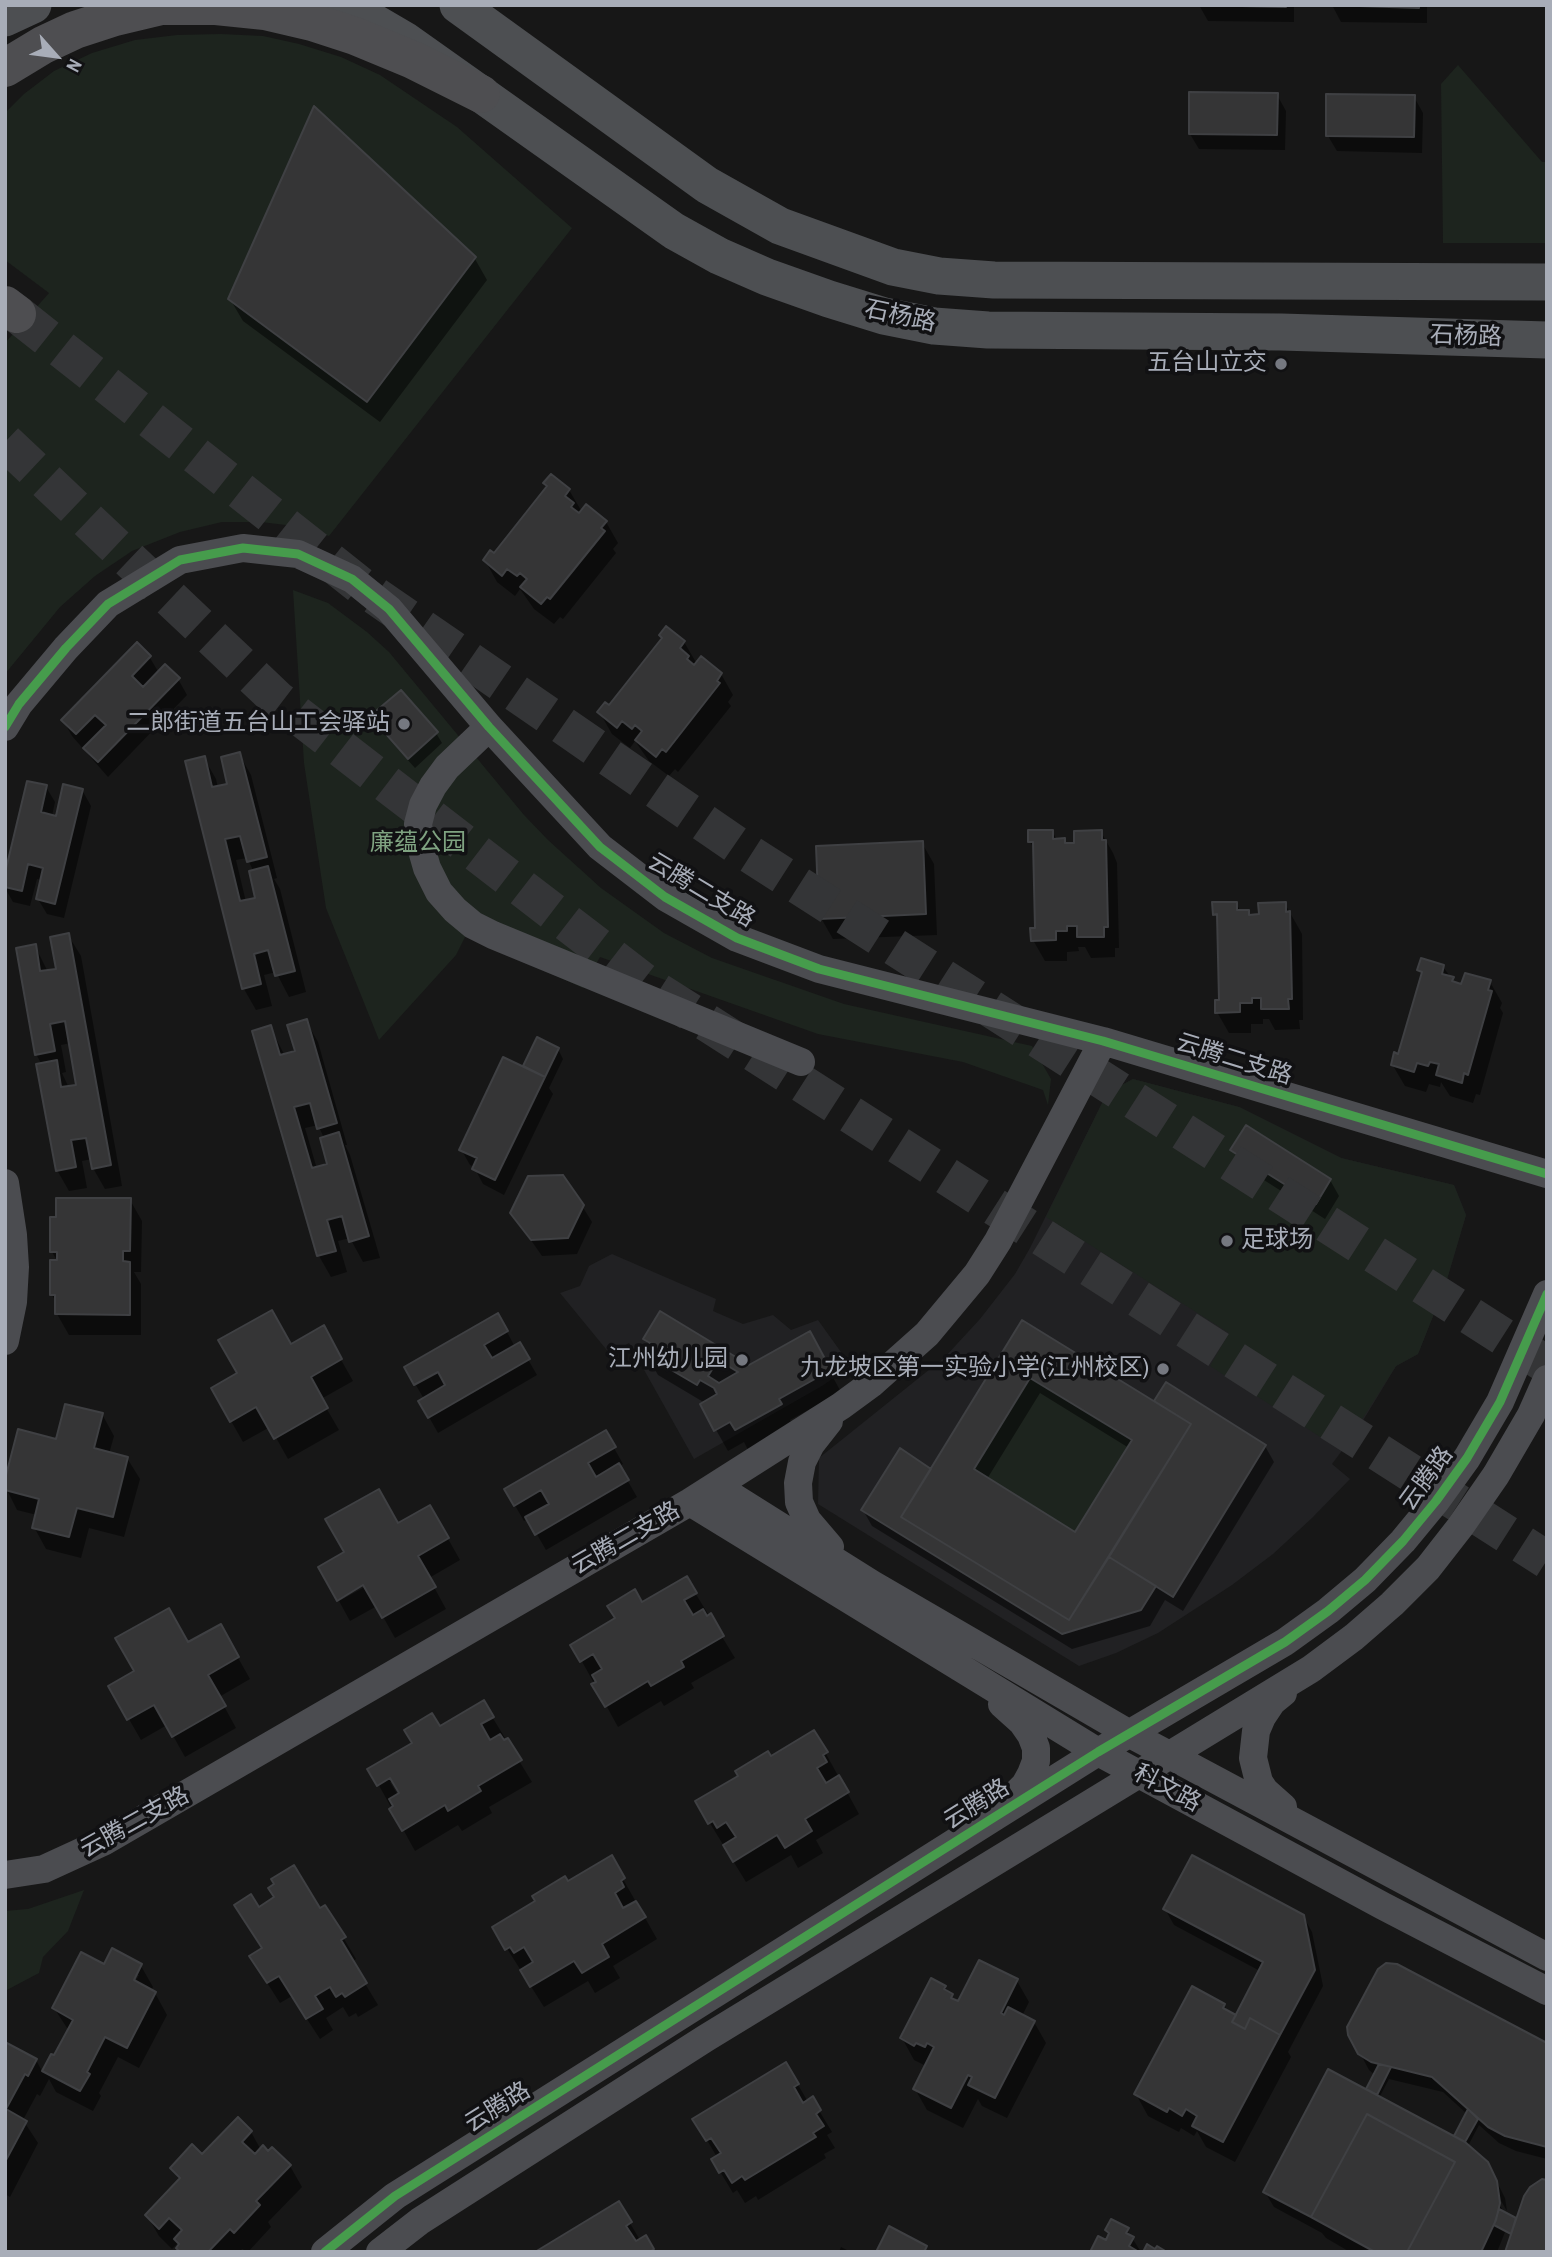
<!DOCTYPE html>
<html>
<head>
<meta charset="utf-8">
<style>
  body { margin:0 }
  #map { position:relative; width:1552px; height:2257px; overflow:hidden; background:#171717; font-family:"Archivo Narrow",sans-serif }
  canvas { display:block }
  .frame { position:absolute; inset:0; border:7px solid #a8adb8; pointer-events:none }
  .north { position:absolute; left:21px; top:21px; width:70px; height:70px; -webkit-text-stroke:5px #111113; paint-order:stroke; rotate:118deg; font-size:19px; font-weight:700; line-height:28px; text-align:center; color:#a8adb8 }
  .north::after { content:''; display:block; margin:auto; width:24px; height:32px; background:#a8adb8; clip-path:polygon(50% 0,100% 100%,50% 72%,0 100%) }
</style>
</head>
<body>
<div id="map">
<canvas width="1552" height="2257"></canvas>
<div class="frame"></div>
<div class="north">N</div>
</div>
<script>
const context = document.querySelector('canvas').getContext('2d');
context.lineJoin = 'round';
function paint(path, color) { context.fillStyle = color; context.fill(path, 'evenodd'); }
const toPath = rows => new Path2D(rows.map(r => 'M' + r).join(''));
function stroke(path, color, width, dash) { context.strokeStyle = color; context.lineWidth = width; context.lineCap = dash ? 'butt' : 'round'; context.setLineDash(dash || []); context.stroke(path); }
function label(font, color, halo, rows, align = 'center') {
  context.font = font + ' "Archivo Narrow","Noto Sans SC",sans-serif'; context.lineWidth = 7; context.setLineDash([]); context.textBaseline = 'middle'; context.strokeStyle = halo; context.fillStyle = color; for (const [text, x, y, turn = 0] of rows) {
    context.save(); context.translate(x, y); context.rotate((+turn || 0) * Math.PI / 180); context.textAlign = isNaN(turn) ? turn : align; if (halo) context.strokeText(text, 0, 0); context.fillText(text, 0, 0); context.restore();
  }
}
paint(toPath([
  [1133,1079,1239,1107,1341,1158,1454,1185,1466,1215,1445,1286,1418,1354,1396,1366,1356,1432,1332,1464,1350,1479,1312,1518,1273,1554,1232,1585,1158,1633,1116,1653,1079,1666,818,1504,819,1458,945,1357,980,1319,1015,1274,1030,1248,1107,1093],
  [612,1254,716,1299,713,1311,743,1324,773,1315,791,1330,818,1320,851,1366,822,1386,694,1459,629,1343,610,1354,560,1293,580,1286,589,1266]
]), '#212123');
paint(toPath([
  [221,34,263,36,299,44,341,57,380,75,457,127,572,228,329,536,294,526,261,522,222,522,180,532,132,551,95,576,60,607,5,674,5,343,49,293,5,260,5,113,24,94,54,71,92,53,135,40,177,35],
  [1458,65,1542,162,1547,162,1547,243,1443,243,1441,84],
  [293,590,328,603,367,632,389,652,524,815,548,840,601,888,664,933,712,958,844,1004,1032,1046,1051,1079,1048,1105,1043,1090,963,1062,818,1034,600,957,583,988,466,935,456,955,379,1040,326,908,304,763],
  [1133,1079,1239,1107,1341,1158,1454,1185,1466,1215,1445,1286,1418,1354,1396,1366,1342,1451,1210,1366,1229,1333,1046,1217,1107,1093],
  [1231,1150,1331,1179,1331,1180,1315,1204],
  [1030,1378,1132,1440,1075,1532,974,1469],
  [84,1890,68,1931,43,1957,39,1973,5,1991,5,1911,28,1909]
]), '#1d241e');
paint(toPath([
  [1199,5,1294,5,1294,22,1208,21],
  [1332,5,1427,5,1427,23,1341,22],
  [1277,95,1286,111,1285,150,1199,149,1190,134],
  [1414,97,1423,113,1422,153,1337,151,1328,136],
  [475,259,487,280,380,422,243,321,230,299],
  [569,490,582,512,586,506,606,522,618,543,613,549,616,553,563,619,560,617,554,624,534,609,520,589,515,596,497,582,485,560,494,555],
  [684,642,697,664,721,674,733,695,728,702,731,706,678,772,675,769,669,776,649,761,635,741,630,748,612,734,600,713,610,708],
  [137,645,150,658,159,673,178,679,187,695,108,777,72,736,63,720],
  [372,717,436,733,442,743,415,768,378,727],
  [239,754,251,775,277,878,274,879,280,889,306,992,289,997,276,972,264,975,272,1006,256,1010,244,989,187,763,204,758,216,779,218,788,229,785],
  [247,858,254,872,257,899,246,902,236,860],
  [46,787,55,802,52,816,57,818,82,790,91,806,64,918,47,914,38,899,42,880,37,879,30,906,13,902,5,888,5,881],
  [1052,831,1057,840,1064,840,1067,844,1076,844,1101,832,1113,853,1117,863,1119,948,1115,948,1115,957,1091,958,1085,947,1078,947,1079,951,1067,952,1067,961,1045,961,1033,940,1037,929,1035,850,1030,842],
  [922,843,934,864,937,935,833,939,821,918],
  [1236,903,1241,912,1248,912,1251,916,1261,916,1285,904,1297,925,1302,934,1303,1020,1299,1020,1300,1029,1275,1030,1269,1019,1263,1019,1263,1024,1251,1024,1251,1033,1229,1033,1217,1012,1221,1002,1219,922,1215,914],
  [68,935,81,956,122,1186,105,1189,93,1168,92,1159,82,1161,87,1188,69,1191,57,1170,42,1065,36,1054,35,946,48,972,58,970],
  [71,1043,78,1086,69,1088,62,1073,66,1072,61,1045],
  [1443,967,1456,984,1462,986,1490,982,1502,1003,1500,1008,1503,1013,1480,1095,1476,1094,1473,1103,1450,1096,1441,1082,1440,1087,1429,1084,1426,1092,1405,1086,1392,1064,1399,1056,1422,975,1419,970],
  [306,1021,318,1042,347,1145,345,1145,350,1155,380,1258,363,1262,350,1238,338,1241,347,1272,331,1277,319,1256,254,1032,270,1027,285,1056,297,1053],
  [318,1125,324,1138,329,1165,317,1169,305,1128],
  [558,1049,563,1059,549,1088,553,1094,504,1195,483,1184,474,1167,470,1165,461,1149,527,1070,525,1066],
  [1233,1150,1330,1180,1339,1196,1325,1219,1242,1166],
  [130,1200,142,1221,141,1272,134,1272,141,1284,141,1335,69,1335,57,1314,57,1304,52,1295,58,1262,52,1252],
  [582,1206,592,1222,577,1254,542,1256,512,1213],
  [498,1315,515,1347,519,1344,537,1375,438,1433,420,1401,424,1399,406,1368],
  [1022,1322,1155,1403,1166,1385,1265,1446,1274,1462,1183,1611,1165,1600,1150,1626,1072,1649,872,1526,863,1510,931,1471],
  [1040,1393,1129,1448,1076,1534,987,1479],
  [323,1328,353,1381,321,1399,339,1430,288,1459,270,1427,243,1442,213,1389],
  [809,1334,841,1392,790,1420,793,1426,748,1450,744,1442,728,1451,702,1405,705,1403,658,1375,646,1354,650,1347,645,1339,749,1367],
  [102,1414,114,1436,109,1454,127,1458,140,1479,124,1537,89,1528,81,1558,46,1549,34,1527,37,1515,17,1510,5,1486,58,1441],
  [605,1432,623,1464,619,1466,637,1497,546,1550,528,1519,524,1521,506,1490],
  [430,1507,460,1560,429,1578,446,1609,395,1638,377,1606,350,1621,339,1601,372,1583,398,1525],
  [686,1578,735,1658,691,1683,694,1688,664,1706,661,1701,618,1727,573,1645],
  [220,1626,250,1679,219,1697,236,1728,185,1757,167,1725,141,1740,110,1686],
  [483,1702,532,1782,489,1807,492,1813,462,1831,458,1825,415,1851,370,1769],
  [390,1782,394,1782,405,1800,402,1802],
  [814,1732,859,1814,816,1840,823,1853,798,1868,791,1855,746,1882,697,1802],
  [611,1858,657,1939,613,1966,620,1978,595,1993,588,1981,544,2007,494,1928],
  [325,1907,356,1959,352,1962,378,2005,358,2017,356,2013,349,2017,343,2007,326,2018,333,2030,320,2039,292,1996,280,2003,264,1978,259,1909,320,1910],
  [1165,1909,1303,1916,1312,1932,1323,1986,1288,2052,1291,2057,1235,2162,1206,2147,1197,2131,1194,2136,1181,2128,1179,2132,1148,2116,1136,2094,1224,2005,1228,2012,1236,2017,1260,1971,1174,1925],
  [141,1966,153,1987,151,1991,155,1993,167,2015,139,2068,118,2057,99,2093,101,2096,93,2111,56,2092,49,2079,40,2096,37,2094,23,2120,38,2143,10,2197,5,2194,5,2044,36,2060,43,2073,52,2056,55,2058,69,2031,54,2008,105,1967],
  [135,1975,139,1975,131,1989],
  [1017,1981,1029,2002,1022,2016,1034,2022,1046,2043,1007,2118,982,2106,978,2099,963,2128,927,2110,915,2089,926,2066,914,2060,902,2038,945,1987,956,2002],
  [1547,2047,1547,2159,1516,2151,1499,2143,1479,2125,1468,2146,1496,2180,1505,2198,1507,2211,1497,2194,1494,2196,1505,2214,1517,2223,1512,2236,1505,2232,1497,2252,1350,2252,1326,2238,1322,2233,1274,2207,1265,2192,1371,2094,1368,2089,1375,2075,1369,2070,1360,2053],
  [1389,2079,1443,2092,1467,2114,1456,2136,1459,2141,1379,2098],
  [786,2064,808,2102,812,2099,832,2132,827,2135,835,2148,824,2154,826,2158,758,2200,756,2196,745,2203,737,2190,733,2193,713,2160,717,2157,695,2120],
  [238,2120,251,2132,261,2150,290,2166,302,2187,268,2222,271,2227,248,2252,242,2249,240,2252,180,2252,178,2243,172,2249,159,2236,147,2215,180,2181,172,2168,203,2157],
  [618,2203,640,2240,645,2237,654,2252,538,2252],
  [1107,2230,1127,2230,1141,2252,1092,2252,1106,2242,1110,2236],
  [841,2247,851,2252,839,2252]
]), '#0007');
const building = toPath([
  [1197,5,1286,5,1286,7,1197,5],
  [1330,5,1419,5,1419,8,1330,5],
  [1189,92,1278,93,1277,135,1189,134,1189,92],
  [1326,94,1415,95,1414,137,1326,136,1326,94],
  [314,106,476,257,367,402,228,299,314,106],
  [551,474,570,489,565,496,574,503,571,507,579,513,586,504,607,521,601,528,605,531,550,599,547,597,541,604,520,587,527,579,520,573,517,576,507,569,502,576,483,560,490,550,494,553,547,486,543,483,551,474],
  [666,626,685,641,680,648,689,656,687,659,694,665,701,656,722,673,717,681,720,683,666,752,662,749,656,757,635,740,642,731,635,725,632,729,622,721,617,728,597,712,605,702,609,705,662,638,659,635,666,626],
  [137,642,151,656,132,676,143,687,165,664,180,678,98,762,83,748,106,725,95,715,76,734,61,720,137,642],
  [401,690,438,732,408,759,370,716,401,690],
  [240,752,267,857,247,862,240,836,225,839,240,901,255,898,249,871,268,866,295,971,275,976,268,950,254,954,261,984,242,989,185,761,205,756,212,787,227,784,221,757,240,752],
  [27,781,47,785,41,812,56,816,63,784,83,789,55,904,36,899,43,868,28,864,22,891,5,887,5,873,27,781],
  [1028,830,1053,830,1053,839,1065,838,1065,843,1074,843,1074,831,1102,830,1102,840,1106,840,1108,927,1104,927,1104,937,1077,937,1077,926,1067,926,1067,931,1056,931,1056,940,1031,941,1030,928,1035,928,1033,842,1028,842,1028,830],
  [923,841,926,914,819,919,816,846,923,841],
  [1212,902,1237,902,1237,910,1249,910,1249,915,1259,914,1258,903,1286,902,1286,912,1290,911,1292,999,1288,999,1289,1009,1261,1009,1261,998,1252,998,1252,1003,1240,1003,1240,1012,1215,1013,1215,1000,1219,1000,1217,914,1213,915,1212,902],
  [69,933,111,1165,92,1169,86,1138,71,1140,76,1167,56,1171,36,1064,57,1060,61,1087,76,1085,65,1021,50,1024,55,1051,35,1055,16,948,36,944,40,971,56,969,50,937,69,933],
  [1421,958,1444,965,1442,974,1454,977,1452,981,1461,984,1465,973,1491,980,1488,990,1492,991,1468,1075,1464,1073,1462,1083,1436,1075,1439,1064,1430,1062,1428,1066,1417,1063,1414,1072,1391,1065,1394,1052,1398,1054,1422,972,1417,970,1421,958],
  [307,1019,337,1123,317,1129,310,1103,294,1107,312,1168,327,1164,320,1138,339,1132,369,1236,349,1242,342,1216,327,1220,336,1251,317,1256,252,1031,271,1025,280,1055,295,1051,287,1025,307,1019],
  [537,1037,559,1048,545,1077,523,1066,537,1037],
  [503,1057,545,1077,495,1180,472,1169,477,1158,459,1150,503,1057],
  [1246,1125,1331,1179,1316,1204,1230,1150,1246,1125],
  [563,1175,584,1205,568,1238,531,1240,510,1213,528,1176,563,1175],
  [56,1198,131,1198,130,1251,123,1251,123,1261,130,1262,130,1315,55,1314,55,1295,50,1295,50,1260,57,1260,57,1252,50,1252,50,1217,56,1217,56,1198],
  [272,1310,291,1344,324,1325,342,1359,311,1377,328,1408,274,1439,256,1407,230,1422,211,1388,237,1373,218,1340,272,1310],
  [660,1311,749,1365,810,1331,831,1370,779,1399,782,1404,735,1430,730,1422,714,1431,700,1404,717,1394,714,1388,700,1380,697,1385,644,1354,650,1343,643,1339,660,1311],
  [718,1360,738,1372,719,1383,708,1376,718,1360],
  [498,1313,508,1331,484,1345,492,1358,520,1342,530,1359,428,1418,418,1401,445,1385,438,1372,414,1385,404,1367,498,1313],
  [1022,1320,1191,1424,1069,1620,901,1517,1022,1320],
  [1030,1378,1132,1440,1075,1532,974,1469,1030,1378],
  [1166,1382,1266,1445,1173,1597,1109,1557,1191,1424,1154,1401,1166,1382],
  [65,1404,103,1413,94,1448,128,1457,113,1517,77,1508,69,1537,32,1528,39,1499,5,1490,5,1479,18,1429,56,1439,65,1404],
  [606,1430,616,1447,588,1463,596,1477,619,1463,629,1480,535,1535,525,1517,549,1504,541,1490,514,1506,504,1489,606,1430],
  [900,1448,931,1469,901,1517,1069,1620,1109,1557,1156,1586,1141,1610,1062,1634,861,1510,900,1448],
  [379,1489,398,1523,430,1505,449,1538,418,1556,436,1587,382,1618,363,1585,337,1601,318,1567,344,1552,325,1519,379,1489],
  [687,1576,697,1593,684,1600,693,1615,703,1609,707,1616,711,1613,724,1636,681,1661,684,1667,651,1686,648,1681,605,1707,591,1684,596,1682,592,1675,602,1669,593,1654,580,1662,570,1645,615,1618,607,1606,635,1589,642,1602,687,1576],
  [169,1608,188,1642,221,1624,239,1657,208,1675,226,1706,172,1737,154,1705,127,1720,108,1686,134,1671,115,1638,169,1608],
  [484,1700,494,1717,481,1724,490,1740,500,1734,504,1740,508,1738,522,1760,478,1786,481,1791,448,1811,445,1805,402,1831,389,1809,393,1806,389,1799,399,1793,390,1778,377,1786,367,1769,412,1743,404,1730,432,1713,440,1726,484,1700],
  [814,1730,828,1752,823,1755,827,1762,817,1768,826,1783,839,1775,849,1792,805,1819,812,1831,785,1848,777,1835,733,1862,723,1845,736,1837,726,1822,717,1828,713,1821,708,1824,695,1801,738,1776,735,1771,768,1751,771,1756,814,1730],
  [612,1855,625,1878,621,1881,624,1887,615,1893,623,1908,636,1901,646,1917,602,1944,609,1957,582,1973,574,1961,530,1987,520,1970,533,1962,524,1947,514,1953,510,1947,505,1950,492,1927,535,1901,532,1896,565,1876,568,1881,612,1855],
  [1192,1855,1304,1915,1315,1970,1280,2035,1250,2018,1245,2029,1232,2022,1263,1962,1163,1909,1192,1855],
  [294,1865,320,1908,325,1905,346,1937,341,1940,367,1983,345,1997,342,1993,336,1997,330,1987,315,1996,323,2009,306,2019,279,1976,267,1983,249,1956,262,1948,234,1905,251,1894,259,1907,274,1897,268,1888,274,1884,271,1879,294,1865],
  [112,1948,142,1964,134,1980,156,1992,127,2048,105,2037,87,2072,90,2074,80,2091,42,2071,51,2054,54,2055,73,2020,52,2008,81,1952,104,1964,112,1948],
  [979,1960,1018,1979,1001,2013,1004,2015,1008,2007,1035,2021,995,2098,968,2085,972,2077,968,2075,951,2108,913,2089,934,2047,927,2043,925,2047,916,2043,914,2046,900,2038,931,1978,946,1986,944,1989,953,1994,951,1998,958,2001,979,1960],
  [1386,1963,1397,1964,1547,2043,1547,2147,1505,2136,1488,2127,1432,2077,1371,2062,1358,2054,1348,2035,1347,2027,1378,1969,1386,1963],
  [1192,1986,1225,2004,1223,2008,1236,2015,1232,2022,1245,2029,1250,2018,1280,2035,1223,2142,1192,2126,1197,2116,1186,2109,1182,2116,1169,2108,1167,2112,1134,2094,1192,1986],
  [5,2042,37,2059,28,2076,25,2074,6,2109,27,2121,5,2162,5,2042],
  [786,2062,799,2084,794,2087,803,2103,813,2096,821,2110,816,2114,824,2126,813,2133,816,2137,745,2180,742,2176,732,2183,724,2170,719,2173,711,2159,721,2153,711,2138,706,2141,692,2119,786,2062],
  [1379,2064,1391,2067,1377,2095,1366,2089,1379,2064],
  [1328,2069,1465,2142,1488,2162,1497,2181,1500,2203,1496,2220,1481,2252,1407,2252,1455,2162,1367,2114,1311,2217,1263,2192,1328,2069],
  [1468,2109,1478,2119,1465,2142,1454,2136,1468,2109],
  [1367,2114,1455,2162,1407,2252,1375,2252,1311,2217,1367,2114],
  [238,2117,252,2131,242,2142,255,2154,263,2145,268,2151,272,2147,291,2165,256,2201,260,2205,234,2233,230,2229,208,2252,180,2252,176,2248,179,2244,174,2239,182,2230,169,2218,159,2229,145,2215,180,2178,170,2168,192,2144,202,2154,238,2117],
  [1542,2179,1547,2180,1547,2252,1505,2252,1524,2196,1530,2187,1542,2179],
  [619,2201,632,2222,626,2226,636,2241,646,2235,654,2249,650,2252,535,2252,619,2201],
  [1499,2209,1516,2218,1511,2234,1494,2225,1499,2209],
  [1111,2219,1129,2228,1126,2233,1134,2237,1129,2246,1139,2252,1090,2252,1098,2236,1106,2240,1109,2233,1105,2230,1111,2219],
  [889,2226,927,2246,924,2252,876,2252,889,2226],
  [1147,2244,1155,2249,1157,2246,1167,2252,1143,2252,1147,2244]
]);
paint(building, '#353536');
stroke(building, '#3f4043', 2);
stroke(toPath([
  [17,314,361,586,745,851,1547,1365],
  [5,442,278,700,648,985,1547,1560]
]), '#343537', 38, [38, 19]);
stroke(toPath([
  [5,727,19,704,66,648,108,604,180,560,243,548,298,554,352,579,389,609,489,727,600,847,665,897,737,938,819,969,1103,1041,1547,1174],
  [489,727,447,767,433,786,423,805,418,824,421,847,427,868,439,892,455,910,473,925,493,935,801,1062],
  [5,1183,13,1235,15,1267,13,1302,5,1341],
  [829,1421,811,1444,802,1462,798,1483,799,1502,807,1520,830,1547],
  [716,1486,872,1584,1130,1734,1547,1957],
  [690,1502,1098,1752,1383,1906,1547,1991],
  [1002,1704,1022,1722,1031,1735,1036,1748,1036,1761,1031,1774,1025,1785,1010,1800],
  [1283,1807,1265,1791,1259,1782,1253,1758,1256,1731,1262,1717,1272,1702,1283,1693],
  [5,1875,44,1869,105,1841,690,1502,841,1406,871,1384,927,1334,977,1274,998,1241,1103,1041],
  [325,2252,395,2196,993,1818,1098,1752,1285,1642,1328,1611,1365,1580,1403,1541,1436,1501,1467,1458,1500,1402,1547,1294],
  [380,2252,420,2221,706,2038,1311,1669,1354,1637,1392,1604,1428,1568,1460,1527,1496,1475,1531,1415,1547,1379]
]), '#4b4c50', 28);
stroke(toPath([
  [339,5,365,17,406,41,674,231,719,256,767,277,829,299,884,316,934,326,988,330,1281,332,1547,340],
  [458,5,707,185,780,226,893,267,939,276,994,280,1547,282],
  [5,18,33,5]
]), '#4d4f52', 37);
stroke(toPath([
  [5,68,43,45,75,30,115,17,161,6,216,6,265,11,312,22,355,36,413,60,481,94],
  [5,305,17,314]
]), '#4e4e51', 38);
stroke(toPath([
  [5,727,19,704,66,648,108,604,180,560,243,548,298,554,352,579,389,609,489,727,600,847,665,897,737,938,819,969,1103,1041,1547,1174],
  [325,2252,395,2196,993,1818,1098,1752,1285,1642,1328,1611,1365,1580,1403,1541,1436,1501,1467,1458,1500,1402,1547,1294]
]), '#469c4c', 9);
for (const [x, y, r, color] of [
  [1281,364,7,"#757880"],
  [404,724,7,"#757880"],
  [1227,1241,7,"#757880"],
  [742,1360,7,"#757880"],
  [1163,1369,7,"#757880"]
]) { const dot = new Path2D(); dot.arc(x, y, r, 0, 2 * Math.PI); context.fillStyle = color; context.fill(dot); stroke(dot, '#111113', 2.5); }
label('24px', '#a8adb8', '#111113', [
  ["石杨路",900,317,12],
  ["石杨路",1466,337,2],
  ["云腾二支路",701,891,31],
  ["云腾二支路",1234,1060,17],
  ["云腾路",1427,1479,-54],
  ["云腾二支路",626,1539,-30],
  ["科文路",1167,1789,28],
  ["云腾路",977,1805,-32],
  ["云腾二支路",135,1823,-29],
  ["云腾路",498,2108,-32]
]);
label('24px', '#a8adb8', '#111113', [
  ["五台山立交",1267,364],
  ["二郎街道五台山工会驿站",390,724],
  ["足球场",1241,1241,"left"],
  ["江州幼儿园",728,1360],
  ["九龙坡区第一实验小学(江州校区)",1149,1369]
], 'right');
label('24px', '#7fa381', '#111113', [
  ["廉蕴公园",418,844]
]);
</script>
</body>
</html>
